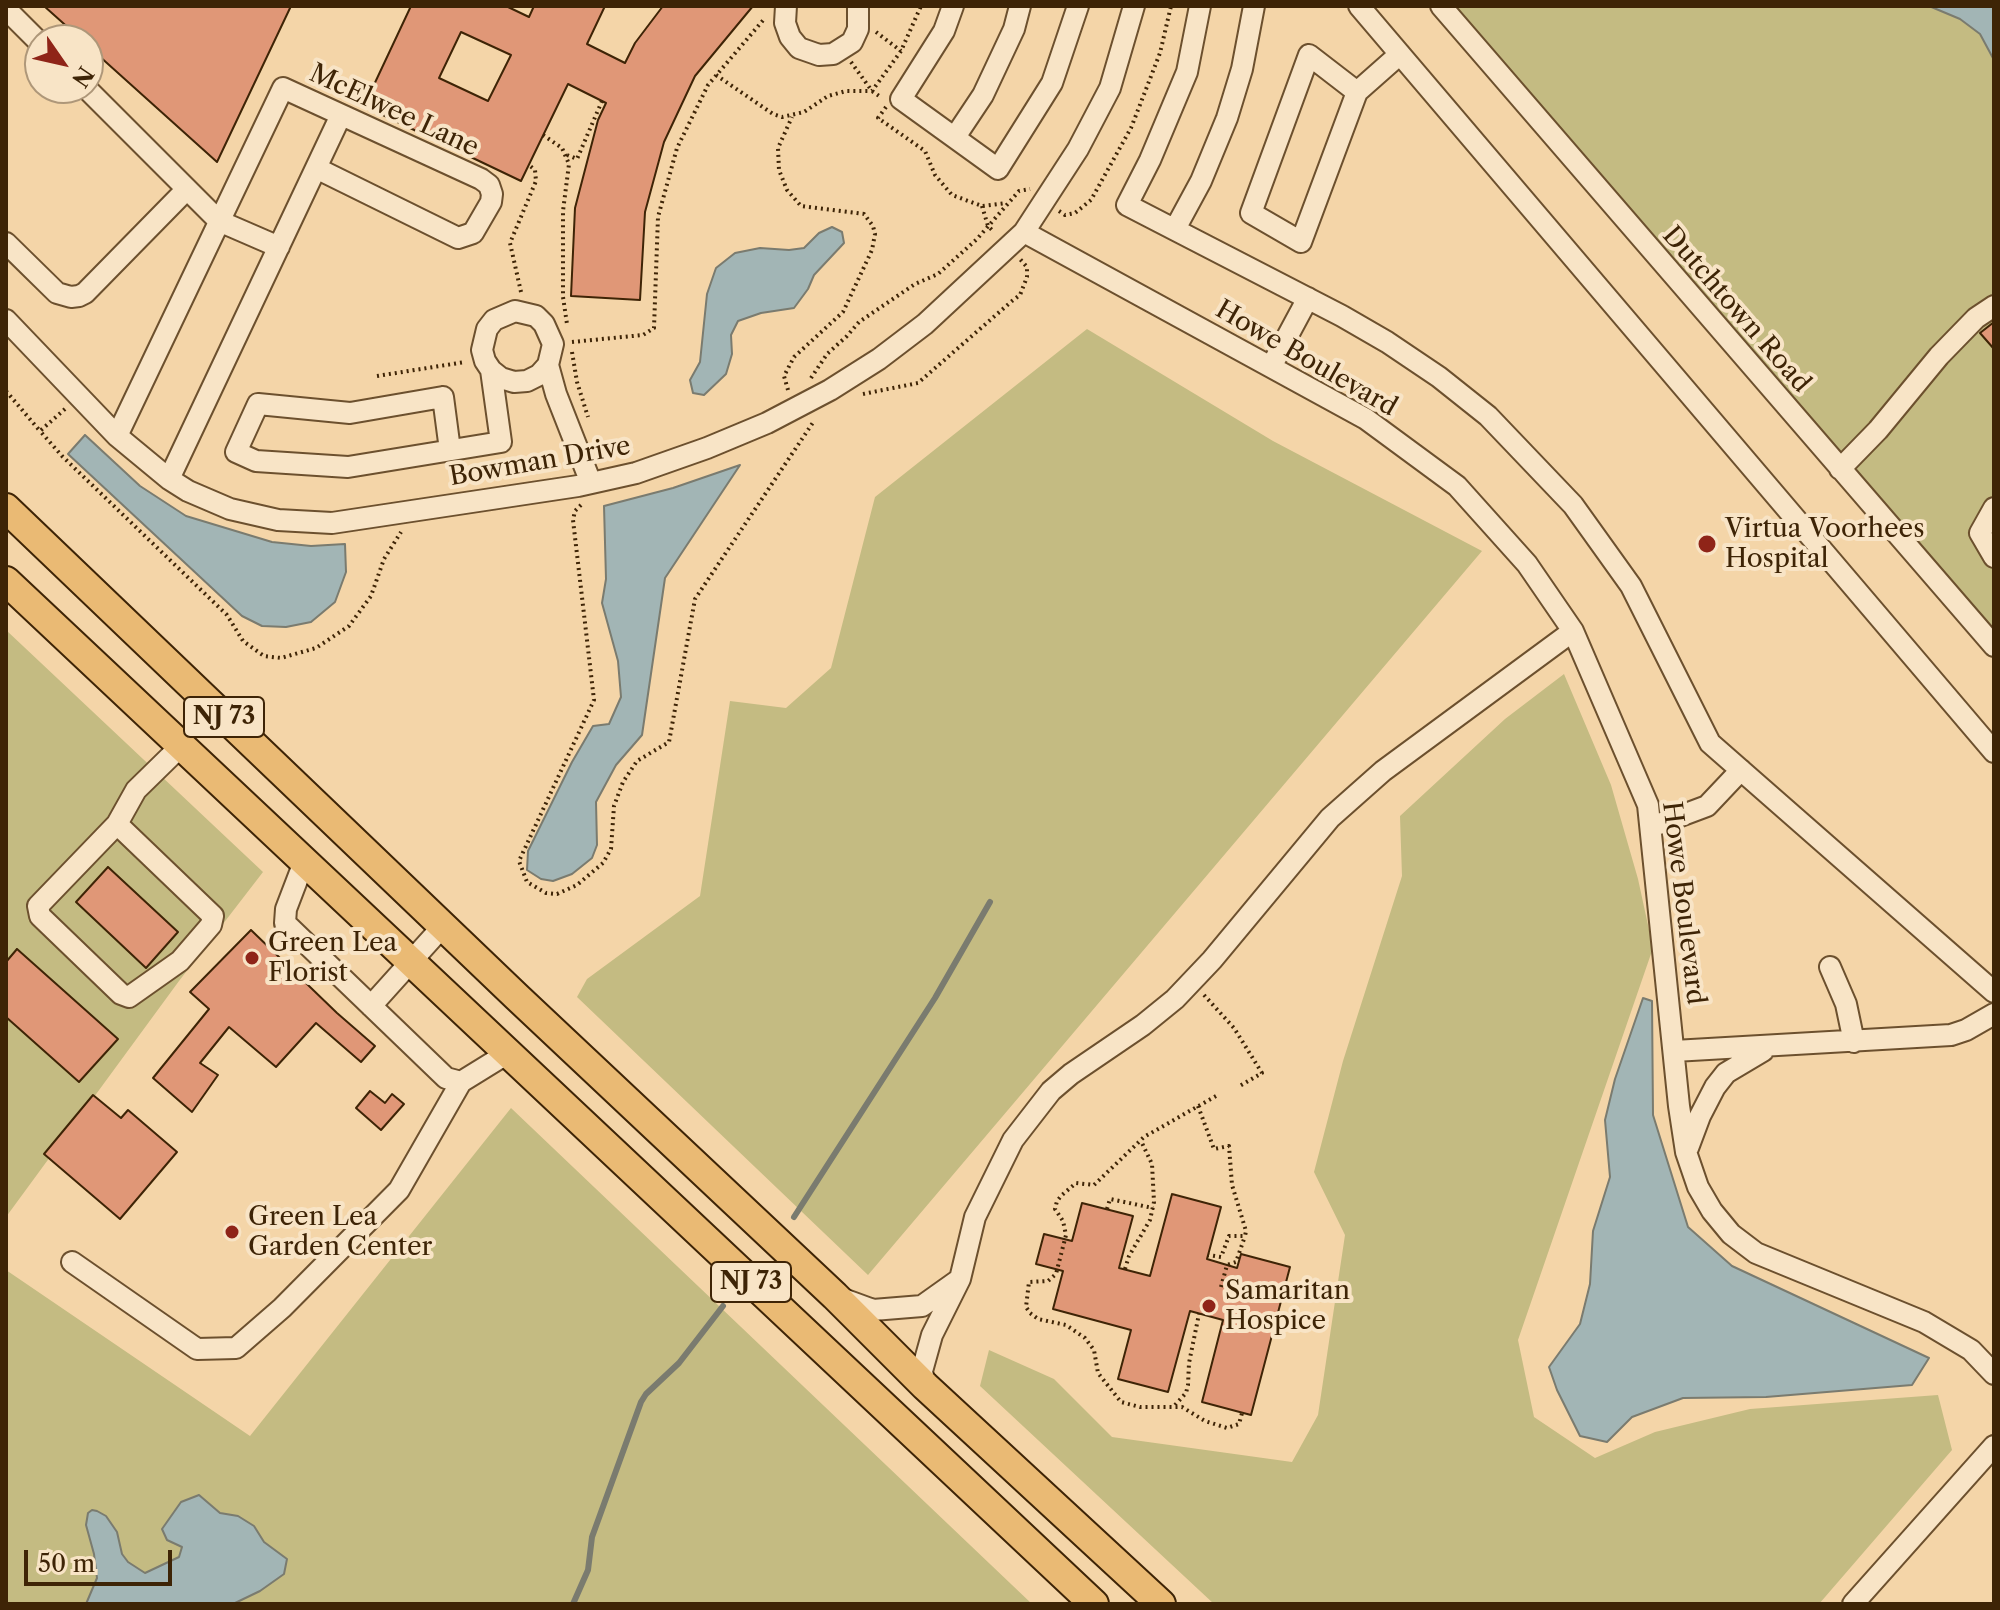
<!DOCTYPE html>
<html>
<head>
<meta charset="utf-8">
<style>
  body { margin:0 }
  #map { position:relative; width:2000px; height:1610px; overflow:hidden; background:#f4d5a8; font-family:"Libre Caslon Text",serif }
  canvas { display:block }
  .frame { position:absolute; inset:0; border:8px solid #3e2406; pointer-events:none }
  .north { position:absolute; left:24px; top:24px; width:80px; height:80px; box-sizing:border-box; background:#f8e4c6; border:2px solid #ae9779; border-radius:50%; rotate:124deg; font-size:22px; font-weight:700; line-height:32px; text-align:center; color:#3e2406 }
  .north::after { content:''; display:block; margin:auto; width:28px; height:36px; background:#8f2418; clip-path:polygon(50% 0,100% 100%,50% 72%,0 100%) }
  .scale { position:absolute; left:24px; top:1550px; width:148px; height:36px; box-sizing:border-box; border:4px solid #3e2406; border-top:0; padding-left:10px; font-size:24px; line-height:28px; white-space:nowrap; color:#3e2406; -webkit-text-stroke:6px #f8e4c6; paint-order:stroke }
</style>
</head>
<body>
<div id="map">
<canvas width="2000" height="1610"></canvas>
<div class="frame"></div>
<div class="north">N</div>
<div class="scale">50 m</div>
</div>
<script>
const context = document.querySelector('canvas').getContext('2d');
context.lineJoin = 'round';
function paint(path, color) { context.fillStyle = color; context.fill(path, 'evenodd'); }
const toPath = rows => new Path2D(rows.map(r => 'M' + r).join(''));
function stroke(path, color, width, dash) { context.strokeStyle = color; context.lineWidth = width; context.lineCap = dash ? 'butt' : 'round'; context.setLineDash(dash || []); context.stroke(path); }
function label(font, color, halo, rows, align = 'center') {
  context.font = font + ' "Libre Caslon Text",serif'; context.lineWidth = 8; context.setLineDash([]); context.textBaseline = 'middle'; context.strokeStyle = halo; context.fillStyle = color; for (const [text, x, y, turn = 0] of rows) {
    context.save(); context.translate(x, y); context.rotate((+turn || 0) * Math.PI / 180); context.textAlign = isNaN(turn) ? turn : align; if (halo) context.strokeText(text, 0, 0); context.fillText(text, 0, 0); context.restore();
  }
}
paint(toPath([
  [1441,6,1994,6,1994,646],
  [1087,329,1273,441,1482,551,868,1275,577,997,587,979,700,896,730,701,786,708,831,668,875,497],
  [6,630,263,872,179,981,6,1217],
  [1564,674,1611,785,1638,879,1653,948,1518,1340,1534,1417,1595,1458,1655,1432,1750,1409,1938,1395,1952,1450,1819,1604,1214,1604,980,1386,989,1350,1054,1379,1112,1437,1292,1462,1318,1415,1345,1235,1314,1172,1343,1061,1402,876,1400,816,1505,719],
  [511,1108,1032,1604,6,1604,6,1270,250,1436]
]), '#c4bb82');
const water = toPath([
  [1929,6,1994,6,1994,60,1980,34,1960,19,1929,6],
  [832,227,842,232,844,243,814,275,808,289,794,308,761,313,738,321,731,335,732,354,726,374,704,395,693,393,690,380,700,362,707,294,716,268,735,253,760,248,789,250,804,248,819,233,832,227],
  [85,435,140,486,186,516,272,542,311,546,345,544,346,572,335,602,311,622,286,627,262,626,242,616,68,454,85,435],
  [740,465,665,578,642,735,616,765,596,802,597,845,592,858,572,874,553,881,541,879,527,870,528,851,572,762,593,726,609,724,621,697,618,661,602,603,606,579,604,506,673,488,740,465],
  [1643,998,1652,1001,1653,1115,1688,1227,1732,1266,1929,1358,1912,1385,1766,1397,1683,1398,1632,1417,1607,1442,1580,1436,1557,1390,1549,1367,1580,1324,1590,1284,1593,1231,1610,1177,1605,1120,1615,1079,1643,998],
  [199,1495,220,1513,238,1516,254,1526,264,1542,287,1559,284,1574,260,1591,233,1604,86,1604,97,1578,94,1554,86,1525,88,1513,92,1510,97,1511,106,1516,117,1532,122,1554,128,1562,145,1573,179,1557,182,1547,167,1540,162,1529,181,1502,199,1495]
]);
paint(water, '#a2b5b5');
stroke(water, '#7a7b6f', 2);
stroke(toPath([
  [794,1217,935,998,990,902],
  [573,1604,588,1570,592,1537,641,1402,646,1394,679,1363,723,1306]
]), '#7a7b6f', 6);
const building = toPath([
  [44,6,291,6,217,162,88,46,88,40,82,40,44,6],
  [411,6,506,6,529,17,534,6,605,6,587,44,625,63,635,43,663,6,753,6,695,76,664,142,645,212,640,300,571,296,575,208,598,120,606,103,568,84,521,181,364,106,411,6],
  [461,32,511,55,488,101,439,78,461,32],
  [1994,322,1994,349,1980,333,1994,322],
  [108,867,178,932,146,968,76,902,108,867],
  [251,930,337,1013,375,1046,361,1062,316,1023,276,1067,229,1027,200,1063,218,1075,192,1112,153,1078,209,1009,190,992,251,930],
  [17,949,118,1039,79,1082,6,1017,6,962,17,949],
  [370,1091,385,1103,392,1094,404,1104,381,1130,356,1108,370,1091],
  [93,1095,121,1118,128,1110,177,1152,120,1219,44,1154,93,1095],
  [1172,1194,1221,1207,1207,1259,1237,1268,1241,1254,1290,1267,1251,1415,1202,1402,1223,1320,1190,1311,1168,1392,1118,1379,1131,1330,1053,1309,1063,1271,1036,1264,1044,1234,1072,1241,1082,1203,1133,1216,1119,1268,1150,1276,1172,1194]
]);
paint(building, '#e09777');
stroke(building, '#3e2406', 2);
const minor = toPath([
  [786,6,785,23,790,37,799,48,819,55,833,54,852,42,858,29,858,6],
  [953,6,944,31,901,99,998,169,1052,83,1078,6],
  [1200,6,1187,72,1150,160,1127,205,1342,316,1387,342,1439,377,1488,416,1573,505,1631,586,1710,743,1994,992],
  [1359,6,1994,752],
  [1441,6,1994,646],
  [6,9,40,43],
  [86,88,219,221,279,247],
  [1357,92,1309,55,1251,213,1301,242,1357,92,1400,54],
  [955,137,983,95,1014,29,1020,6],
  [1175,229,1201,181,1227,118,1242,69,1254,6],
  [1024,232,1366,419,1457,486,1527,564,1573,631,1648,805,1679,1106,1686,1152,1698,1187,1712,1211,1731,1234,1756,1253,1924,1322,1971,1350,1994,1374],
  [6,243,57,293,71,297,79,296,85,293,187,189],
  [6,320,117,436,169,479,188,491,230,509,278,520,332,523,578,486,636,473,707,448,767,423,830,390,879,359,925,324,1024,232,1078,149,1110,88,1134,6],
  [548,365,539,375,527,381,514,382,501,378,491,370,485,361,482,350,487,329,494,320,515,311,536,316,544,324,553,344,548,365,556,394,591,483],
  [1271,367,1308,298],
  [117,436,283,88,481,179,489,185,492,194,491,202,473,233,458,238,316,168],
  [450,450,443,397,350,413,258,404,236,452,256,461,348,467,501,442,491,370],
  [1840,469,1878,430,1939,356,1976,318,1994,306],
  [169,479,341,115],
  [1994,508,1980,533,1994,557],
  [117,824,213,916,211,925,180,961,129,997,121,994,40,916,38,906,117,824,136,790,181,746],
  [1651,827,1707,806,1741,770],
  [304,862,286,909,285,923,446,1078,461,1082,508,1053],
  [1830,967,1846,1004,1854,1042],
  [371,1006,443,926],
  [1674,1051,1951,1035,1966,1030,1994,1014],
  [1688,1148,1700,1116,1715,1087,1726,1073,1763,1051],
  [72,1262,197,1349,236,1348,282,1308,399,1190,461,1082],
  [960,1279,975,1217,1013,1140,1051,1091,1071,1074,1143,1025,1175,999,1212,960,1330,818,1383,771,1573,631],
  [843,1299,873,1310,922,1306,960,1279,932,1335,922,1371,925,1386],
  [1853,1604,1994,1446]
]);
const highway = toPath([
  [6,508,517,997,835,1296,925,1386,1161,1604],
  [6,581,1094,1604]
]);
stroke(minor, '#6c502e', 24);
stroke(highway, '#3e2406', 32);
stroke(toPath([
  [876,32,901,51],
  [851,62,872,91,882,98],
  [716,75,773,114,782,117,804,112,828,96,846,91,872,91,901,51,921,6],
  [886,107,878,118,925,151,935,175,952,195,982,206,1006,203],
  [543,135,562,148,569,164,563,211,563,297,567,324],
  [567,155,577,159,602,101],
  [982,206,988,226,994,232],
  [1059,211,1065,215,1075,213,1091,200,1131,128,1160,53,1171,6],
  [521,292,510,243,536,181,535,170,529,165],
  [572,342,643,335,654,328,658,217,677,148,708,85,765,18],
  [572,352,577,382,588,417],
  [377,376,465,362],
  [811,378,827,354,847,336,859,322,915,284,938,274,977,239,1019,191,1030,189],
  [788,390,784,376,794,357,843,312,872,250,875,234,873,226,864,214,801,206,787,190,779,170,778,148,792,117],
  [6,391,40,431],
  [863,394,918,383,1012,301,1020,295,1027,277,1027,267,1020,259],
  [65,409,40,431,62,456,227,615,243,641,264,656,281,658,316,648,349,626,371,596,384,559,401,532],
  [581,505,575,511,573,520,594,700,519,861,527,882,546,893,557,894,577,885,603,863,611,849,614,806,623,782,637,761,669,742,695,599,814,421],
  [1204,995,1234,1028,1262,1073,1238,1087],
  [1216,1096,1144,1137,1094,1185,1076,1183,1062,1195,1057,1201,1055,1209,1063,1221,1066,1235,1056,1274,1048,1281,1029,1282,1026,1307,1030,1313,1038,1319,1066,1325,1085,1338,1094,1350,1098,1373,1121,1402,1140,1407,1182,1407,1205,1421,1227,1428,1239,1424,1242,1413],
  [1198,1106,1214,1149,1229,1146,1232,1185,1246,1231,1245,1236,1229,1236,1221,1257,1208,1255],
  [1107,1209,1110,1199,1153,1208],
  [1125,1269,1129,1256,1150,1220,1154,1202,1152,1164,1141,1141],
  [1221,1287,1227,1265,1236,1262,1245,1236],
  [1175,1405,1186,1393,1188,1385,1189,1363,1199,1314]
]), '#3e2406', 4, [2, 4]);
stroke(minor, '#f8e4c6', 20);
stroke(highway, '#eaba74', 28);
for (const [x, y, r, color] of [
  [1707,544,10,"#8f2418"],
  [252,958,8,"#8f2418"],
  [232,1232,8,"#8f2418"],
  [1209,1306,8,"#8f2418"]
]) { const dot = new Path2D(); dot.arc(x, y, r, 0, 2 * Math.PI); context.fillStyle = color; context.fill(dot); stroke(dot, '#f8e4c6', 3); }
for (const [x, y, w] of [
  [224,717,80],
  [751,1282,80]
]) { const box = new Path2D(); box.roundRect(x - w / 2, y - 20, w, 40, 6); context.fillStyle = '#f8e4c6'; context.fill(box); stroke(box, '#3e2406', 2); }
label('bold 24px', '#3e2406', null, [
  ["NJ 73",224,717],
  ["NJ 73",751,1282]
]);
label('26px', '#3e2406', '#f8e4c6', [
  ["McElwee Lane",394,111,25],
  ["Dutchtown Road",1736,310,49],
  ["Howe Boulevard",1306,359,30],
  ["Bowman Drive",540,462,-10],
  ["Howe Boulevard",1683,903,83]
]);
label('26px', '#3e2406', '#f8e4c6', [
  ["Virtua Voorhees",1725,529],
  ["Hospital",1725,559],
  ["Green Lea",268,943],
  ["Florist",268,973],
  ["Green Lea",248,1217],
  ["Garden Center",248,1247],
  ["Samaritan",1225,1291],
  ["Hospice",1225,1321]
], 'left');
</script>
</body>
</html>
